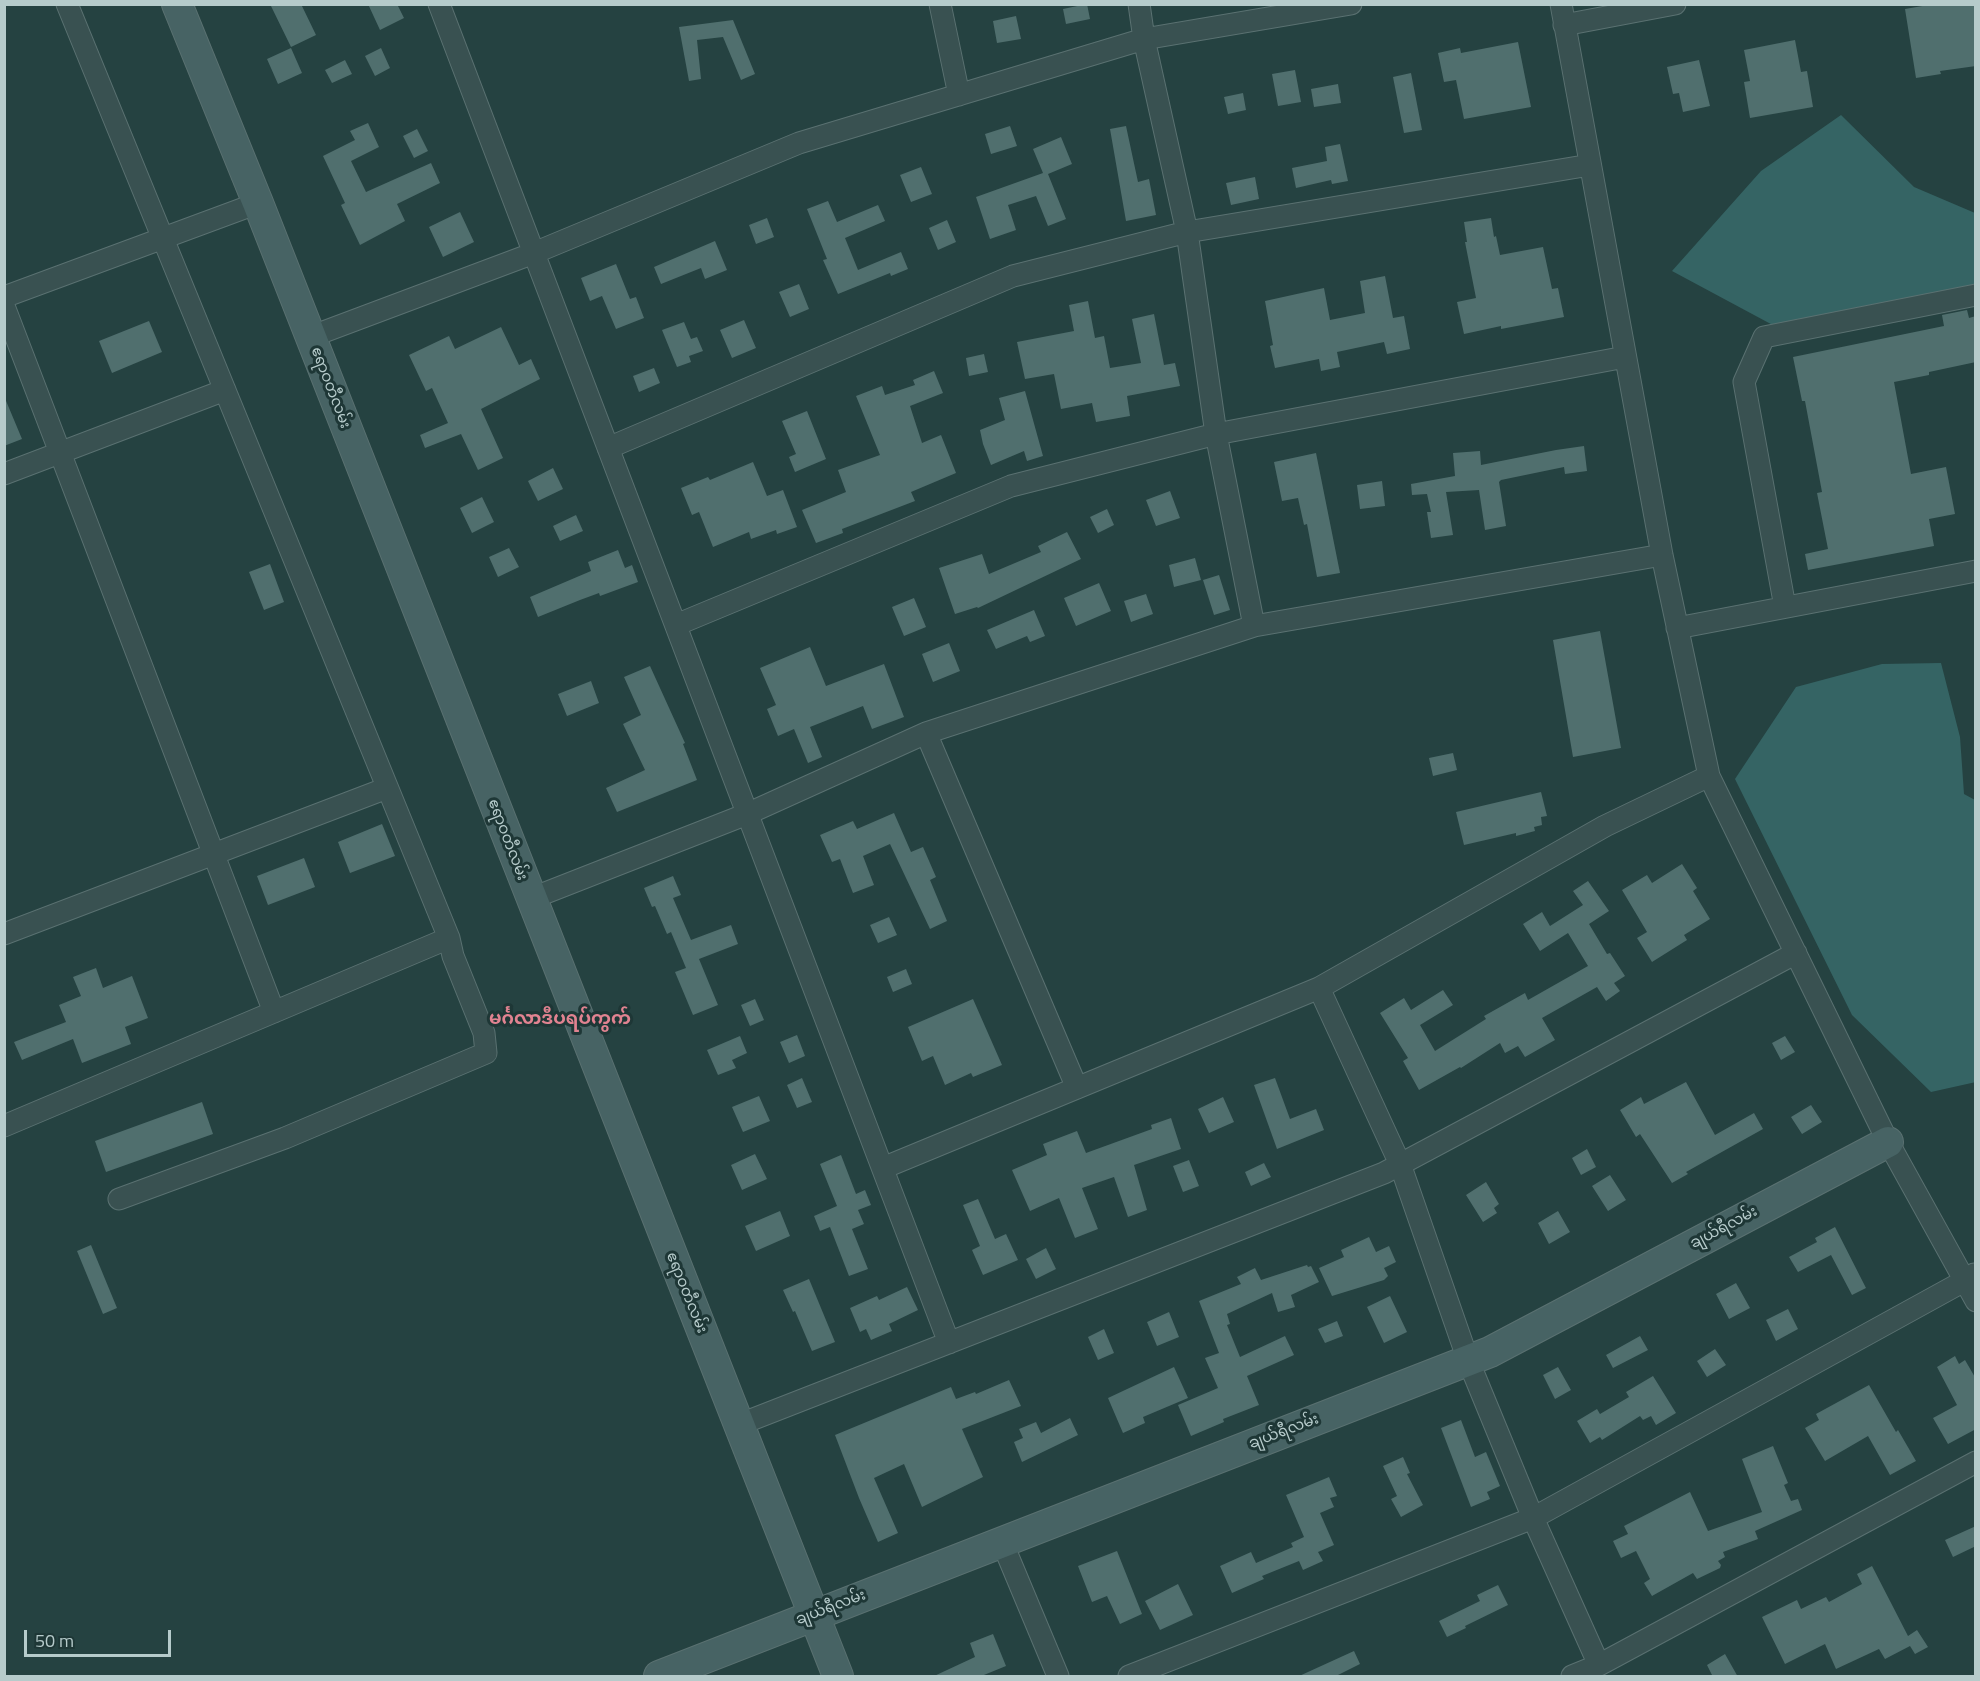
<!DOCTYPE html>
<html>
<head>
<meta charset="utf-8">
<style>
  body { margin:0 }
  #map { position:relative; width:1980px; height:1681px; overflow:hidden; background:#254241; font-family:"Titillium Web",sans-serif }
  canvas { display:block }
  .frame { position:absolute; inset:0; border:6px solid #b6cbcb; pointer-events:none }
  .scale { position:absolute; left:24px; top:1630px; width:147px; height:27px; box-sizing:border-box; border:3px solid #b6cbcb; border-top:0; padding-left:8px; font-size:18px; line-height:21px; white-space:nowrap; color:#b6cbcb; -webkit-text-stroke:4px #1e3736; paint-order:stroke }
</style>
</head>
<body>
<div id="map">
<canvas width="1980" height="1681"></canvas>
<div class="frame"></div>
<div class="scale">50 m</div>
</div>
<script>
const context = document.querySelector('canvas').getContext('2d');
context.lineJoin = 'round';
function paint(path, color) { context.fillStyle = color; context.fill(path, 'evenodd'); }
const toPath = rows => new Path2D(rows.map(r => 'M' + r).join(''));
function stroke(path, color, width, dash) { context.strokeStyle = color; context.lineWidth = width; context.lineCap = dash ? 'butt' : 'round'; context.setLineDash(dash || []); context.stroke(path); }
function label(font, color, halo, rows, align = 'center') {
  context.font = font + ' "Titillium Web","Noto Sans Myanmar",sans-serif'; context.lineWidth = 6; context.setLineDash([]); context.textBaseline = 'middle'; context.strokeStyle = halo; context.fillStyle = color; for (const [text, x, y, turn = 0] of rows) {
    context.save(); context.translate(x, y); context.rotate((+turn || 0) * Math.PI / 180); context.textAlign = isNaN(turn) ? turn : align; if (halo) context.strokeText(text, 0, 0); context.fillText(text, 0, 0); context.restore();
  }
}
paint(toPath([
  [1841,115,1914,187,1975,213,1975,292,1782,330,1672,271,1761,171],
  [1941,663,1960,737,1964,794,1975,800,1976,1082,1931,1092,1852,1015,1735,779,1796,687,1882,664]
]), '#356464');
paint(toPath([
  [270,4,301,4,316,35,291,47],
  [368,4,397,4,404,18,380,30],
  [1087,4,1090,19,1066,24,1063,9],
  [1934,4,1976,4,1976,66,1940,71,1941,74,1916,78,1905,9],
  [1016,16,1021,39,997,43,993,21],
  [733,20,755,74,741,80,723,37,697,40,701,79,689,81,679,27],
  [1795,40,1801,72,1807,71,1813,107,1750,118,1744,82,1750,81,1744,50],
  [1518,42,1531,107,1464,119,1456,80,1444,82,1438,53,1460,48,1461,53],
  [291,48,302,73,278,84,267,59],
  [381,48,390,68,375,76,365,56],
  [345,60,352,74,332,83,325,70],
  [1699,60,1710,106,1683,112,1679,93,1673,94,1667,67],
  [1295,70,1301,102,1278,106,1272,74],
  [1411,73,1422,130,1404,133,1393,77],
  [1338,84,1341,103,1314,107,1311,89],
  [1243,93,1246,110,1228,114,1224,97],
  [368,123,379,147,351,161,366,192,431,163,440,183,397,204,405,221,360,245,341,205,345,203,323,156,355,140,350,131],
  [1010,126,1017,146,991,154,985,134],
  [1126,126,1138,182,1149,179,1156,215,1126,221,1110,129],
  [417,129,428,151,414,158,403,136],
  [1061,137,1072,164,1048,174,1066,219,1048,226,1036,196,1008,205,1016,230,990,239,976,197,1043,173,1033,149],
  [1340,144,1348,181,1332,184,1331,180,1296,188,1292,168,1327,161,1325,147],
  [921,167,932,194,911,202,900,175],
  [1255,177,1259,199,1231,205,1226,183],
  [828,201,837,222,878,205,885,221,845,238,858,270,901,252,908,269,891,276,890,273,838,294,823,260,827,259,807,209],
  [460,212,474,242,443,257,429,227],
  [767,218,774,237,756,244,749,225],
  [1491,218,1494,237,1496,236,1500,255,1543,247,1552,289,1558,288,1564,317,1501,329,1501,326,1464,334,1457,302,1476,298,1465,242,1467,242,1464,222],
  [947,220,956,242,938,250,929,228],
  [715,241,727,270,705,279,701,268,661,284,654,267],
  [616,264,630,299,636,297,644,318,616,329,602,296,590,301,581,278],
  [1385,276,1393,318,1404,316,1410,349,1387,354,1384,342,1337,352,1340,367,1321,371,1319,359,1275,368,1270,346,1273,345,1265,301,1324,288,1330,320,1365,313,1360,281],
  [799,284,809,309,790,317,779,292],
  [1088,301,1095,338,1104,336,1110,368,1141,363,1132,319,1154,314,1164,365,1175,363,1180,386,1127,396,1130,416,1096,422,1092,403,1061,409,1054,374,1025,379,1017,342,1074,331,1069,305],
  [1967,310,1969,318,1976,316,1976,362,1929,372,1929,375,1894,382,1911,474,1946,467,1955,514,1929,519,1934,546,1808,570,1805,554,1828,549,1817,493,1822,492,1805,401,1802,401,1793,357,1944,326,1942,315],
  [744,320,756,348,732,358,720,330],
  [149,321,162,352,112,373,99,341],
  [684,322,691,339,697,337,703,351,689,356,691,362,677,367,662,330],
  [501,327,519,365,531,359,540,379,481,409,503,458,478,470,461,434,425,448,420,435,448,423,432,388,426,391,409,355,449,336,455,349],
  [984,354,988,372,969,376,966,358],
  [654,368,660,383,639,392,633,376],
  [934,371,943,393,910,406,922,443,941,435,956,473,911,492,915,501,842,529,843,533,816,543,802,510,846,492,838,470,880,455,856,396,882,386,885,395,915,385,913,380],
  [1025,391,1043,456,1027,461,1024,451,991,465,983,444,980,430,1005,420,999,398],
  [4,396,22,439,4,446],
  [807,411,826,459,795,472,789,457,796,454,782,421],
  [1584,446,1587,471,1565,474,1564,467,1501,480,1499,482,1506,526,1485,530,1479,490,1446,492,1453,535,1431,538,1427,512,1431,512,1427,494,1412,495,1411,484,1455,476,1453,453,1480,451,1481,465,1556,450],
  [1316,453,1340,573,1317,577,1307,524,1304,525,1298,498,1282,501,1274,462],
  [753,462,767,496,783,490,797,527,777,534,776,530,751,539,749,532,713,547,699,512,692,515,681,488,708,477,710,480],
  [553,468,563,489,538,501,528,481],
  [1382,481,1385,506,1360,509,1357,485],
  [1170,491,1180,518,1156,526,1146,500],
  [482,497,494,522,472,533,460,508],
  [1107,509,1114,525,1098,533,1090,517],
  [576,515,583,531,560,541,553,526],
  [1067,532,1081,559,978,608,977,607,955,614,939,568,982,554,989,574,1041,552,1038,546],
  [509,548,519,567,498,577,489,557],
  [618,550,625,568,632,565,638,582,600,596,599,593,580,600,538,617,530,597,591,571,588,562],
  [1195,558,1201,580,1174,587,1169,565],
  [270,564,284,602,264,610,249,572],
  [1219,575,1230,610,1214,615,1203,580],
  [1099,583,1111,611,1076,626,1064,598],
  [1146,594,1153,614,1131,622,1124,601],
  [914,598,926,627,904,636,892,607],
  [1034,610,1045,636,1030,642,1027,636,996,649,987,630],
  [1600,631,1621,748,1573,757,1553,640],
  [949,643,960,671,933,682,922,654],
  [810,647,826,686,884,664,904,717,872,729,863,706,810,727,822,757,808,763,794,729,778,736,767,709,776,705,760,668],
  [650,666,685,743,683,744,697,780,617,812,606,788,645,770,623,724,641,715,624,677],
  [591,681,599,703,567,716,558,694],
  [1453,753,1457,770,1433,776,1429,758],
  [1541,792,1547,816,1541,817,1542,825,1534,827,1535,831,1516,836,1516,833,1464,845,1456,812],
  [894,813,911,852,923,847,936,877,930,880,947,921,930,929,890,844,863,856,874,885,853,893,840,859,832,862,820,835,853,821,857,829],
  [382,824,395,856,350,873,338,842],
  [304,858,315,887,268,905,257,876],
  [1682,864,1697,888,1693,891,1710,919,1684,935,1687,940,1652,962,1637,938,1647,932,1622,890,1647,875,1652,883],
  [673,876,681,895,673,898,691,940,731,925,738,944,699,959,718,1005,693,1015,675,972,686,968,671,932,667,934,655,906,652,907,644,888],
  [1588,881,1609,911,1589,924,1607,954,1610,953,1625,976,1614,983,1620,991,1606,1001,1597,987,1542,1018,1555,1040,1525,1057,1518,1046,1505,1053,1500,1043,1461,1068,1460,1067,1419,1090,1403,1061,1408,1058,1380,1013,1404,998,1411,1010,1443,990,1453,1005,1420,1025,1435,1051,1486,1019,1484,1016,1525,993,1528,1000,1588,966,1568,933,1540,951,1523,924,1542,912,1550,926,1583,905,1573,891],
  [889,917,897,935,878,943,870,925],
  [96,968,103,988,132,976,148,1018,125,1027,131,1044,82,1063,73,1039,22,1060,14,1042,66,1022,59,1005,81,996,73,977],
  [906,969,912,984,893,992,887,977],
  [755,999,764,1020,750,1026,741,1005],
  [973,999,1002,1065,973,1077,971,1073,945,1085,933,1056,922,1061,908,1027],
  [797,1035,805,1056,789,1063,780,1042],
  [740,1036,747,1053,732,1060,736,1068,718,1075,707,1050],
  [1785,1036,1795,1052,1781,1060,1772,1043],
  [802,1078,812,1102,797,1108,787,1085],
  [1275,1078,1290,1119,1316,1109,1324,1130,1277,1149,1254,1085],
  [1686,1082,1715,1135,1754,1113,1763,1129,1686,1172,1688,1174,1672,1183,1640,1134,1636,1137,1620,1110,1641,1097,1644,1104],
  [759,1096,770,1121,743,1132,732,1107],
  [1223,1097,1234,1122,1209,1133,1198,1109],
  [202,1102,213,1134,106,1172,95,1141],
  [1811,1105,1822,1122,1802,1134,1791,1117],
  [1171,1118,1181,1149,1134,1165,1147,1210,1128,1217,1114,1177,1082,1188,1098,1229,1075,1238,1059,1198,1030,1211,1012,1170,1047,1155,1043,1144,1077,1131,1086,1153,1152,1129,1151,1125],
  [1587,1149,1596,1167,1581,1175,1572,1158],
  [755,1154,767,1179,742,1190,731,1165],
  [841,1155,856,1194,865,1190,871,1205,858,1210,864,1224,852,1229,868,1269,849,1276,830,1227,820,1231,814,1216,837,1206,820,1164],
  [1189,1160,1199,1186,1183,1192,1173,1166],
  [1264,1163,1271,1177,1251,1186,1245,1172],
  [1610,1175,1626,1200,1608,1211,1592,1186],
  [1486,1182,1499,1204,1494,1208,1497,1213,1483,1222,1466,1195],
  [978,1199,995,1239,1006,1234,1018,1260,983,1275,972,1250,980,1246,963,1205],
  [780,1211,790,1236,756,1251,745,1226],
  [1558,1211,1570,1232,1549,1244,1538,1223],
  [1835,1227,1866,1288,1852,1295,1831,1255,1798,1272,1789,1257,1817,1242,1815,1238],
  [1369,1237,1376,1252,1389,1246,1396,1262,1384,1268,1388,1276,1384,1280,1332,1296,1319,1268,1344,1257,1341,1250],
  [91,1245,117,1308,103,1314,77,1251],
  [1046,1248,1056,1269,1036,1279,1026,1259],
  [1307,1265,1308,1267,1311,1266,1319,1282,1291,1295,1295,1307,1278,1312,1272,1293,1227,1314,1230,1324,1227,1325,1240,1357,1285,1336,1294,1355,1247,1376,1259,1405,1223,1419,1224,1422,1191,1436,1178,1405,1218,1388,1205,1358,1219,1353,1199,1301,1241,1284,1237,1277,1255,1268,1261,1280],
  [809,1279,835,1342,812,1351,795,1311,793,1312,783,1290],
  [1736,1283,1750,1308,1729,1319,1716,1294],
  [907,1287,918,1310,889,1324,892,1331,871,1340,866,1329,860,1332,850,1308,877,1296,879,1300],
  [1390,1296,1407,1332,1384,1343,1367,1307],
  [1788,1309,1798,1329,1776,1341,1766,1320],
  [1169,1312,1179,1337,1157,1346,1147,1322],
  [1337,1321,1343,1336,1325,1343,1318,1329],
  [1104,1329,1114,1353,1098,1360,1088,1337],
  [1640,1336,1648,1350,1613,1368,1606,1355],
  [1715,1349,1726,1365,1707,1377,1697,1361],
  [1955,1356,1959,1364,1965,1360,1976,1379,1976,1429,1948,1444,1933,1418,1957,1405,1937,1367],
  [1174,1367,1188,1398,1143,1417,1145,1423,1123,1433,1108,1398],
  [1558,1367,1571,1390,1555,1399,1543,1375],
  [1653,1376,1676,1413,1656,1425,1651,1416,1643,1420,1640,1416,1602,1440,1600,1437,1590,1443,1577,1421,1597,1409,1600,1414,1629,1397,1626,1392],
  [1009,1380,1021,1406,962,1429,983,1477,922,1507,904,1464,874,1478,898,1533,878,1542,859,1498,835,1435,951,1387,956,1399,975,1392,976,1394],
  [1869,1385,1896,1432,1898,1430,1916,1461,1890,1475,1868,1436,1825,1461,1805,1428,1819,1420,1816,1414],
  [1070,1418,1078,1435,1022,1462,1014,1442,1023,1438,1019,1429,1036,1422,1041,1433],
  [1461,1420,1475,1457,1486,1452,1500,1486,1487,1492,1490,1499,1471,1507,1441,1428],
  [1773,1446,1788,1483,1784,1485,1791,1501,1798,1499,1802,1510,1755,1531,1758,1539,1723,1552,1725,1557,1718,1561,1721,1565,1720,1568,1697,1579,1693,1573,1652,1596,1644,1583,1650,1579,1636,1551,1621,1558,1613,1541,1628,1534,1624,1526,1690,1492,1708,1531,1762,1512,1742,1459],
  [1403,1457,1410,1473,1407,1474,1423,1505,1401,1517,1391,1499,1397,1496,1383,1466],
  [1329,1477,1337,1496,1330,1498,1334,1507,1320,1513,1334,1545,1318,1552,1323,1561,1303,1570,1299,1561,1262,1576,1264,1579,1232,1593,1220,1566,1251,1552,1256,1563,1293,1547,1291,1543,1304,1537,1286,1495],
  [1976,1526,1976,1546,1953,1557,1945,1540],
  [1117,1551,1142,1614,1120,1624,1107,1596,1092,1602,1078,1566],
  [1872,1566,1908,1636,1917,1630,1928,1647,1915,1654,1910,1646,1885,1659,1879,1649,1836,1669,1825,1644,1785,1664,1762,1617,1797,1600,1801,1609,1826,1597,1829,1602,1862,1584,1857,1574],
  [1178,1584,1193,1615,1160,1630,1145,1601],
  [1498,1585,1508,1605,1465,1626,1466,1628,1447,1637,1439,1621,1480,1601,1477,1595],
  [993,1634,1006,1666,979,1677,932,1677,975,1657,970,1643],
  [1354,1651,1360,1664,1334,1677,1297,1677],
  [1725,1654,1738,1677,1713,1677,1707,1665]
]), '#506f6e');
const street = toPath([
  [439,4,949,1343],
  [940,4,959,95],
  [1139,4,1144,39,1187,232,1216,434,1254,626],
  [1561,4,1662,555,1709,776,1888,1142,1976,1301],
  [1564,25,1675,4],
  [4,297,258,203],
  [4,306,274,1012],
  [310,337,534,253,799,143,1144,39,1351,4],
  [608,448,1013,276,1187,232,1590,165],
  [4,474,225,390],
  [1785,607,1744,382,1764,337,1976,295],
  [676,625,1011,486,1216,434,1625,357],
  [1677,628,1976,571],
  [926,733,1077,1088],
  [530,899,747,814,926,733,1254,626,1662,555],
  [4,934,387,788],
  [1319,988,1400,1164,1468,1360,1533,1518,1599,1665],
  [4,1126,449,938,67,4],
  [883,1168,1319,988,1605,826,1709,776],
  [119,1199,285,1138,486,1053,484,1033,453,956,449,938],
  [738,1425,1384,1173,1796,953],
  [1002,1542,1058,1676],
  [1129,1676,1533,1518,1964,1281,1974,1274],
  [1572,1676,1599,1665,1976,1462]
]);
const secondary = toPath([
  [177,4,258,203,838,1676],
  [659,1676,1490,1352,1888,1142]
]);
stroke(street, '#5a7171', 23);
stroke(secondary, '#5a7171', 32);
stroke(street, '#395151', 21);
stroke(secondary, '#476364', 30);
label('15px', '#b6cbcb', '#1e3736', [
  ["ဧရာဝတီလမ်း",330,388,69],
  ["ဧရာဝတီလမ်း",507,840,69],
  ["ချယ်ရီလမ်း",1724,1228,-28],
  ["ဧရာဝတီလမ်း",686,1293,68],
  ["ချယ်ရီလမ်း",1284,1432,-21],
  ["ချယ်ရီလမ်း",831,1608,-21]
]);
label('bold 18px', '#e18391', '#1e3736', [
  ["မင်္ဂလာဒီပရပ်ကွက်",560,1020]
]);
</script>
</body>
</html>
